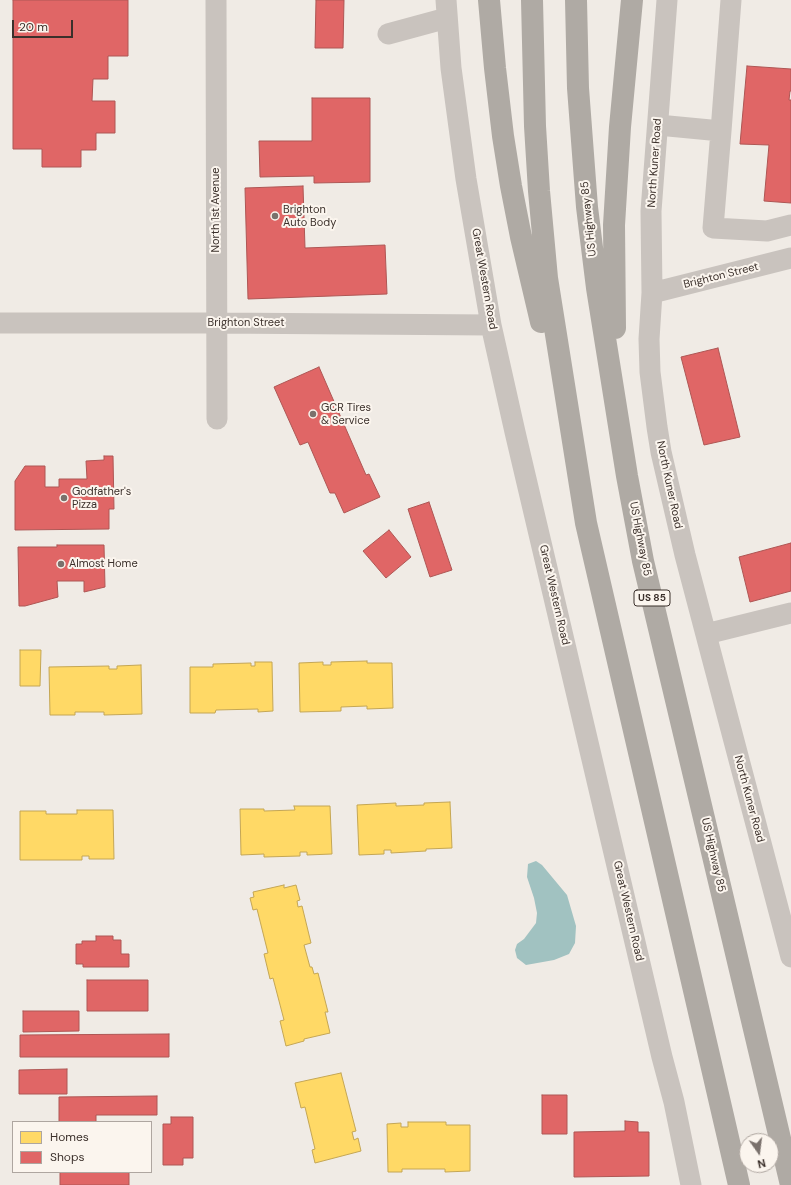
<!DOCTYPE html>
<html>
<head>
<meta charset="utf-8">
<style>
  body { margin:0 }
  #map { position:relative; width:791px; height:1185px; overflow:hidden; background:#f0ebe5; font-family:"DM Sans",sans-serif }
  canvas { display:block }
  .legend { position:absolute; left:12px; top:1121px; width:140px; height:52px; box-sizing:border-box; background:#fbf5ee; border:1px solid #aea6a0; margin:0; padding:5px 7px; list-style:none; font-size:12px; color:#3b302b }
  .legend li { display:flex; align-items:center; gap:8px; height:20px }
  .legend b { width:20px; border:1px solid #aea6a0 }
  .north { position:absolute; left:739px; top:1133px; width:40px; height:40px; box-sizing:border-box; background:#fbf5ee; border:1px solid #aea6a0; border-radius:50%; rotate:166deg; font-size:11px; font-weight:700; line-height:16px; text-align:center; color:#3b302b }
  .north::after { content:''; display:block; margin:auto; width:14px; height:18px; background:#7a716c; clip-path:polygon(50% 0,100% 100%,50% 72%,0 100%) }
  .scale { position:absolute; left:12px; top:20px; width:61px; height:18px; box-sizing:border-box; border:2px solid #3b302b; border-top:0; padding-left:5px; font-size:12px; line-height:14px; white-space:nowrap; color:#3b302b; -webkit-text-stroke:3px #fbf5ee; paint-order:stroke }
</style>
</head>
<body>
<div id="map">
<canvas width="791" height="1185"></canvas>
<ul class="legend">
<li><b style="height:11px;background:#ffd966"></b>Homes</li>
<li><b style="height:11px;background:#e06666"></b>Shops</li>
</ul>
<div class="north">N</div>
<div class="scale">20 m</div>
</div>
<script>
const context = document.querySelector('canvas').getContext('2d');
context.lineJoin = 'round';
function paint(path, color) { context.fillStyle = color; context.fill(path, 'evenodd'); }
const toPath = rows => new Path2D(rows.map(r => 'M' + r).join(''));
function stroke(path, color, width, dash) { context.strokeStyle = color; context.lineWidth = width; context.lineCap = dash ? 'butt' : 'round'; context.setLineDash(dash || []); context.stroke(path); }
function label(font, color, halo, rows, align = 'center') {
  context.font = font + ' "DM Sans",sans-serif'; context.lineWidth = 4; context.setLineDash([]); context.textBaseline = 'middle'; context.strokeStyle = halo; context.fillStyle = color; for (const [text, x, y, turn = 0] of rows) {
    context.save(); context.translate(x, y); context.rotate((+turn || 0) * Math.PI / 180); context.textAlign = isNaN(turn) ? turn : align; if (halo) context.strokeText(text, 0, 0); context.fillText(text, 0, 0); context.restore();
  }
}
paint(toPath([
  [536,861,542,865,567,895,576,926,575,943,569,954,554,960,526,965,517,958,515,950,517,944,524,939,536,923,537,913,534,898,527,877,528,864]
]), '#a1c2c1');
const homes = toPath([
  [20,650,41,650,40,686,20,686,20,650],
  [367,661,367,663,392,663,393,708,367,709,367,706,341,707,341,711,300,712,299,663,323,662,323,665,331,665,331,662,367,661],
  [255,662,272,662,273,711,258,712,258,709,216,710,215,713,190,713,190,667,213,667,213,664,251,663,251,666,255,666,255,662],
  [141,665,142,714,104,715,104,712,75,712,75,715,50,715,49,667,109,666,109,669,117,669,117,666,141,665],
  [450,802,452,848,426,849,426,851,391,853,391,850,384,850,384,854,359,855,357,805,396,803,396,806,424,805,424,803,450,802],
  [294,806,330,806,332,854,307,855,307,852,300,852,300,856,264,857,264,854,241,855,240,809,264,809,264,811,295,810,294,806],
  [77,810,113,810,114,859,89,859,89,856,82,856,82,860,20,860,20,811,46,811,46,814,77,814,77,810],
  [284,885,284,888,296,885,300,900,297,901,298,907,302,906,311,943,304,945,310,967,312,967,314,974,318,973,328,1012,325,1012,330,1033,304,1039,304,1041,286,1046,280,1021,284,1020,273,978,270,979,264,954,268,953,257,909,253,910,250,898,254,897,253,892,284,885],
  [341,1073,356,1131,352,1132,354,1140,358,1138,361,1151,315,1163,312,1150,315,1149,305,1107,301,1108,295,1083,341,1073],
  [408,1122,446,1122,446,1125,470,1125,470,1171,445,1172,445,1169,402,1169,402,1172,388,1172,387,1124,401,1123,401,1127,408,1127,408,1122]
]);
paint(homes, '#ffd966');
stroke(homes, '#c4a654', 1);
const shops = toPath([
  [13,0,128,0,128,56,108,56,108,79,93,79,92,101,115,101,115,133,96,133,96,150,81,150,81,167,42,167,42,149,13,149,13,0],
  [316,0,344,0,343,48,315,48,316,0],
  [747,66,791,69,791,91,790,91,789,100,791,100,791,203,764,201,769,145,740,144,747,66],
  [312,98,370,98,370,182,314,183,314,176,260,177,259,141,312,141,312,98],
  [303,186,305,248,385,245,387,294,248,299,245,188,303,186],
  [718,348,740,437,704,445,681,357,718,348],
  [319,367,366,475,369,474,380,497,344,513,335,493,330,493,308,442,300,445,274,387,319,367],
  [104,456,113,456,114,509,109,509,109,529,15,530,15,481,25,466,45,466,45,487,59,487,59,479,87,479,86,461,104,460,104,456],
  [429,502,452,570,430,577,408,509,429,502],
  [389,530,411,557,386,578,363,551,389,530],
  [791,543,791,591,750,602,739,557,791,543],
  [57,545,104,545,105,587,84,592,84,581,57,581,58,597,25,606,19,606,18,547,57,547,57,545],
  [96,936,113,936,113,940,121,940,121,954,129,954,129,967,83,967,83,964,76,964,76,944,82,944,82,941,96,941,96,936],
  [87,980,148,980,148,1011,87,1011,87,980],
  [23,1011,79,1011,79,1031,23,1032,23,1011],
  [169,1034,169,1057,20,1057,20,1035,169,1034],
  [67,1069,67,1094,19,1094,19,1070,67,1069],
  [542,1095,567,1095,567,1134,542,1134,542,1095],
  [157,1096,157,1115,96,1115,96,1122,59,1122,59,1097,157,1096],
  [171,1117,193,1117,193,1158,183,1158,183,1165,163,1165,163,1124,171,1124,171,1117],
  [625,1121,638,1122,638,1132,649,1132,649,1176,574,1177,574,1132,625,1131,625,1121],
  [60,1172,129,1172,129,1185,60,1185,60,1172]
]);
paint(shops, '#e06666');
stroke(shops, '#ae5654', 1);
stroke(toPath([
  [216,0,217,419],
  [446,0,451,68,466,179,491,325,515,432,662,1057,674,1102,691,1185],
  [667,0,651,211,652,293,649,339,650,372,657,427,661,452,685,555,791,957],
  [388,34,447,18],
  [658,125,721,131,731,0],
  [721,131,713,228,767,231,791,225],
  [652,293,791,258],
  [0,323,216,323,491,325],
  [706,634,791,613]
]), '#c9c3be', 21);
stroke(toPath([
  [489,0,495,68,503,136,511,186,521,237,541,322],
  [532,0,535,126,539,191,547,278,586,523,739,1185],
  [576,0,578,88,587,207,597,288,627,476,643,561,791,1185],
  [615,328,614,225,620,127,632,0]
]), '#afaaa4', 22);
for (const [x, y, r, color] of [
  [275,216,4,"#7a716c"],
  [313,414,4,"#7a716c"],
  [64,498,4,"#7a716c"],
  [61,564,4,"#7a716c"]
]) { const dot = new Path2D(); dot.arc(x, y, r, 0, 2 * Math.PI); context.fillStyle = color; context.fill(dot); stroke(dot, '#fbf5ee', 1.5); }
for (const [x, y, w] of [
  [652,598,36]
]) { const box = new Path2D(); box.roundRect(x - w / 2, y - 8, w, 16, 3); context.fillStyle = '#fbf5ee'; context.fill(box); stroke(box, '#3b302b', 1); }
label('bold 10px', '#3b302b', null, [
  ["US 85",652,598]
]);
label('11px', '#3b302b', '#fbf5ee', [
  ["North Kuner Road",655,163,-86],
  ["North 1st Avenue",216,210,-90],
  ["US Highway 85",589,219,-96],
  ["Brighton Street",721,276,-14],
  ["Great Western Road",484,279,80],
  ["Brighton Street",246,323],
  ["North Kuner Road",669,485,78],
  ["US Highway 85",640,539,79],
  ["Great Western Road",554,595,77],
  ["North Kuner Road",749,799,75],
  ["US Highway 85",713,855,77],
  ["Great Western Road",628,911,77]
]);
label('11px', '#3b302b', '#fbf5ee', [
  ["Brighton",283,210],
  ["Auto Body",283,223],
  ["GCR Tires",321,408],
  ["& Service",321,421],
  ["Godfather's",72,492],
  ["Pizza",72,505],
  ["Almost Home",69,564]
], 'left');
</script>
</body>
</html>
